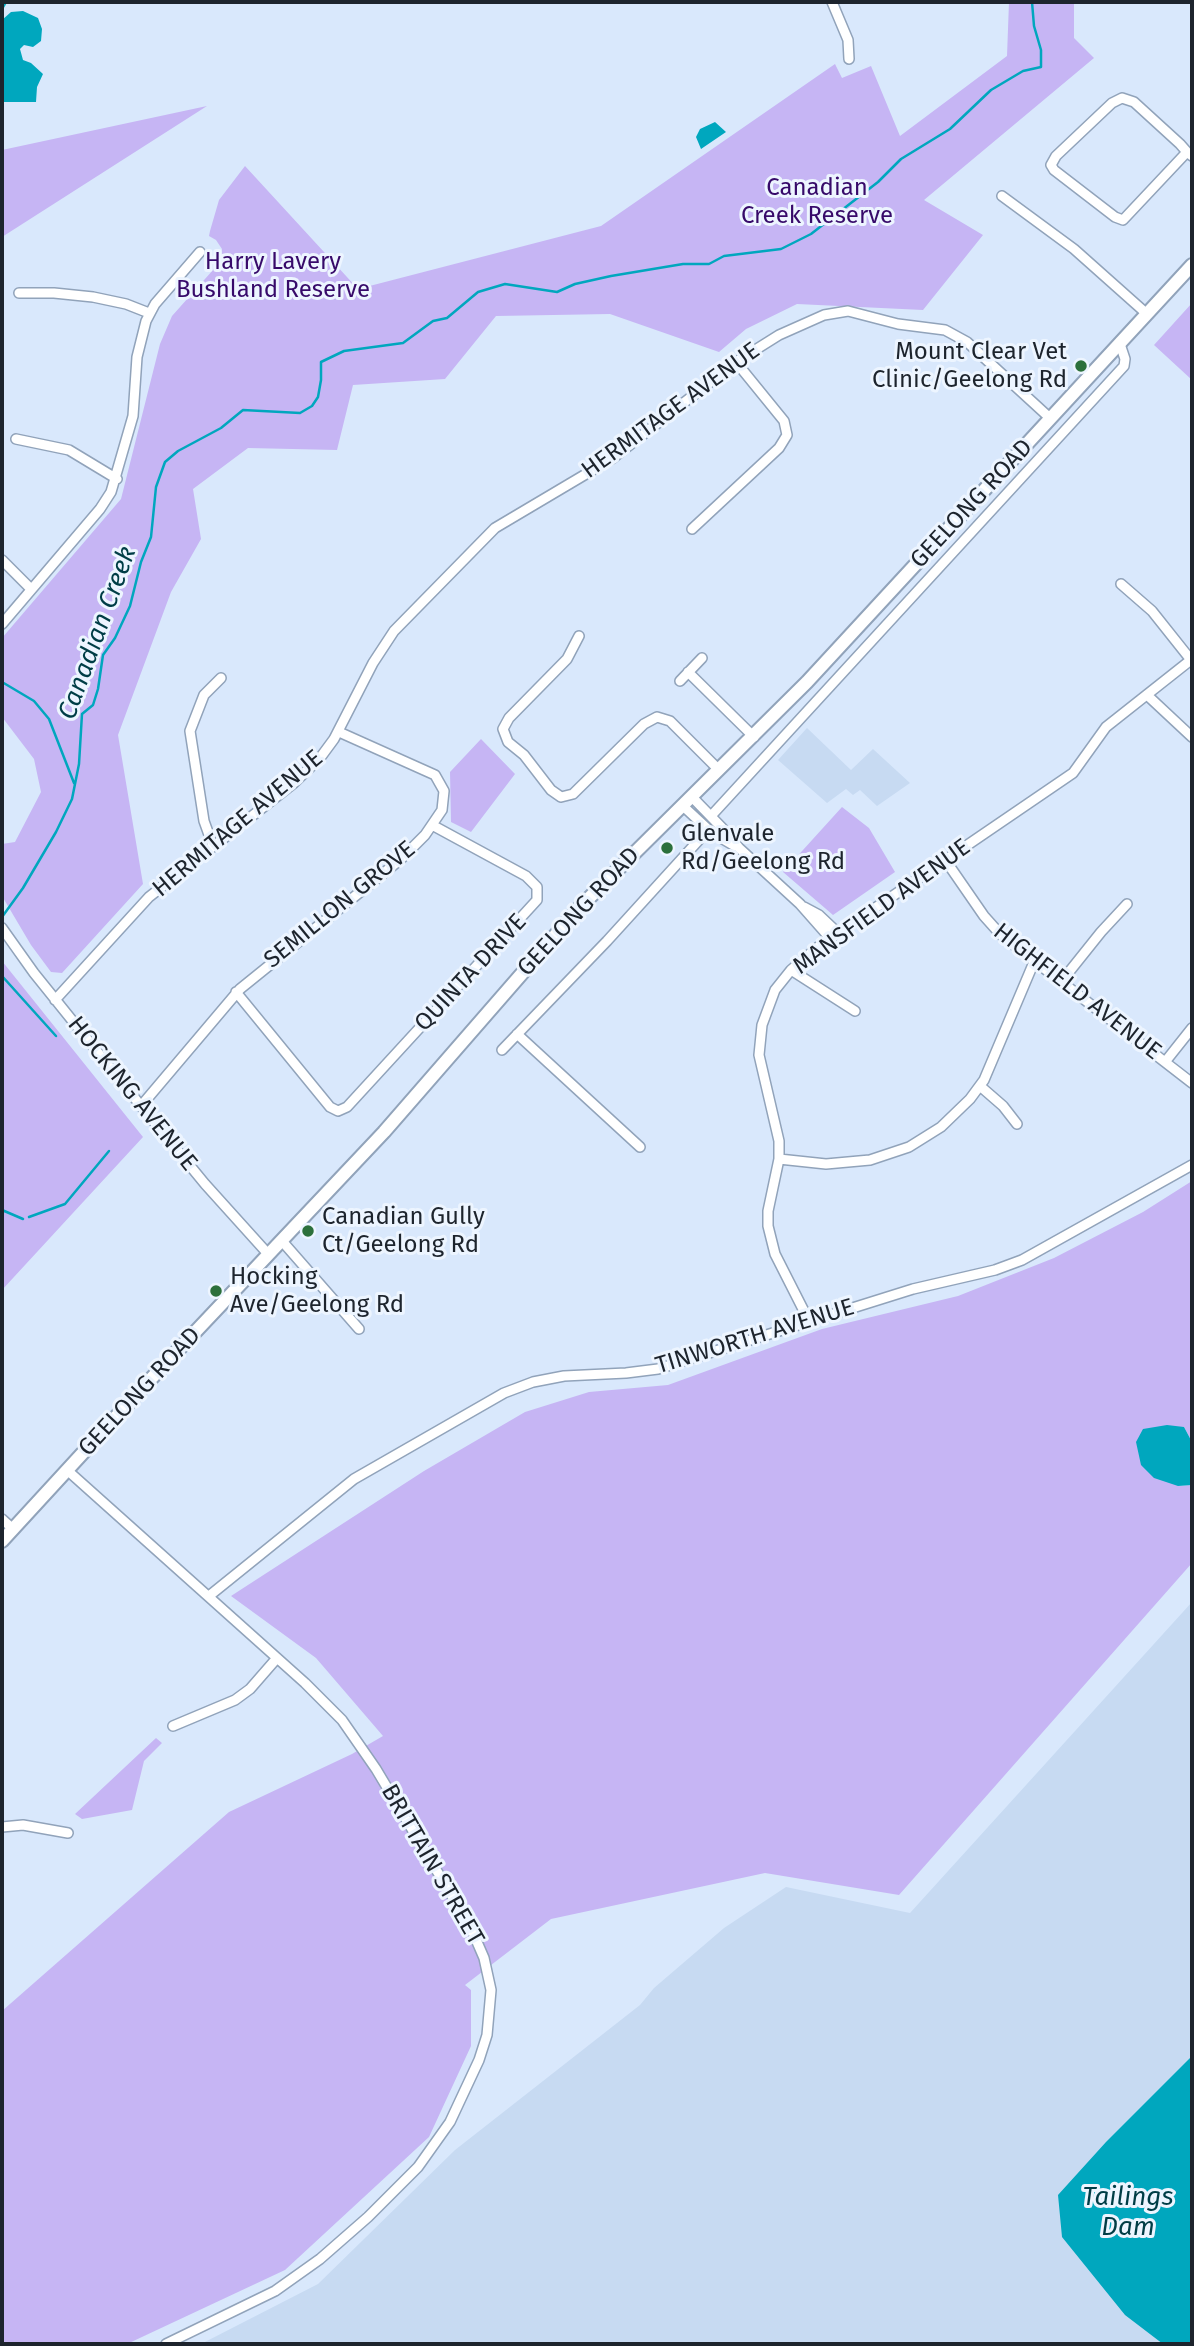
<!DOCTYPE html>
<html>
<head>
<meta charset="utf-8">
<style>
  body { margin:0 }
  #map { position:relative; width:1194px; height:2346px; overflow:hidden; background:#d9e8fc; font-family:"Fira Sans",sans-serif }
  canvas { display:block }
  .frame { position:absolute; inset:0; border:4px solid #1d242d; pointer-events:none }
</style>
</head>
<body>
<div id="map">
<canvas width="1194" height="2346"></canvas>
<div class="frame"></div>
</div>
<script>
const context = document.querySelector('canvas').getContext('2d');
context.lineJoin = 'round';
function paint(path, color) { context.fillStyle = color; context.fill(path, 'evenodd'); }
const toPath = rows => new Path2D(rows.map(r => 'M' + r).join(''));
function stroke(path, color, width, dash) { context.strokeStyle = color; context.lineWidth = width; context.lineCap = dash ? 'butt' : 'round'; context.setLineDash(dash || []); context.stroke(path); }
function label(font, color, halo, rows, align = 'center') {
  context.font = font + ' "Fira Sans",sans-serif'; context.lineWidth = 6; context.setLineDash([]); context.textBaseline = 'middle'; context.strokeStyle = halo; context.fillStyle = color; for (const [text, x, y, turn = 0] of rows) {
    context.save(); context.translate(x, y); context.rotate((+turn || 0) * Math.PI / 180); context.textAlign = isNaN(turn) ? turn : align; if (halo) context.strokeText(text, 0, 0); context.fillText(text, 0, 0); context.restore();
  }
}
paint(toPath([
  [807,728,851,770,873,749,910,783,877,806,860,790,853,795,846,789,827,803,778,760],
  [1192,1602,1192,2344,201,2344,318,2284,455,2150,640,2005,654,1988,724,1928,786,1887,910,1913]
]), '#c7daf2');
paint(toPath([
  [1009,2,1074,2,1074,38,1094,58,924,200,983,235,923,310,797,304,746,329,719,352,610,314,496,316,445,379,353,385,337,450,248,448,193,489,201,539,171,592,118,735,143,884,62,973,51,972,31,945,2,896,2,844,15,842,41,792,34,759,2,717,2,638,121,499,160,344,172,316,221,261,222,249,216,240,209,236,210,231,219,200,245,166,358,289,601,226,835,64,842,78,871,66,900,136,1007,56],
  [207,106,2,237,2,150],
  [1192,303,1192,380,1154,345],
  [481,739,515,774,471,832,451,822,450,772],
  [842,807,869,828,895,872,833,915,783,872],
  [2,961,143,1137,2,1290],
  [1192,1181,1192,1442,1184,1427,1178,1486,1192,1485,1192,1563,899,1895,765,1873,551,1919,465,1985,471,1990,471,2046,429,2137,285,2270,127,2344,2,2344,2,2011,229,1812,352,1754,383,1736,316,1658,231,1596,424,1471,525,1412,589,1392,668,1385,822,1329,958,1296,1054,1258,1143,1212],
  [156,1738,162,1743,144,1761,132,1810,82,1819,75,1814]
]), '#c6b5f4');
paint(toPath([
  [23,11,38,18,42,29,41,41,33,47,24,45,20,49,23,60,31,63,43,74,37,87,36,102,2,102,2,20,11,12],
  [715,122,726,132,701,149,696,137,700,129],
  [1167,1425,1184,1427,1192,1442,1192,1485,1178,1486,1154,1478,1141,1465,1136,1442,1143,1429],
  [1192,2056,1192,2344,1163,2344,1125,2315,1062,2237,1058,2195,1106,2142]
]), '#00a7be');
stroke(toPath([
  [2,9,6,2],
  [2,682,34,701,49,719,74,783],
  [2,917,23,888,56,832,72,799,79,764,82,714,93,705,98,689,103,655,115,638,130,606,141,562,151,537,156,487,165,462,178,451,221,428,243,410,300,413,312,406,318,397,321,380,321,362,344,351,403,343,433,321,447,318,478,292,505,284,557,292,575,284,611,276,683,264,709,264,724,256,781,249,811,234,878,182,901,159,950,129,991,90,1023,71,1041,67,1041,50,1034,26,1032,2],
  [2,976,56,1036],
  [2,1210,23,1219],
  [29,1217,65,1204,109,1151]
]), '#00a7be', 2.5);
const street = toPath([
  [832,2,848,40,849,59],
  [1187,152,1123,220,1115,217,1054,170,1051,165,1056,156,1112,103,1122,98,1134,102,1180,144,1187,152,1192,156],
  [1002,196,1074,249,1147,314],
  [19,293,54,293,93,297,126,304,149,313],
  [16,439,69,450,117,479],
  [692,529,779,448,787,435,784,421,736,362],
  [2,560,31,589],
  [1121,584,1152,611,1191,660],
  [2,624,100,509,111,492,133,416,137,357,146,321,155,304,200,252],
  [579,636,567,659,509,718,503,729,508,742,524,755,551,790,561,797,573,794,644,724,657,717,670,721,719,770],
  [688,672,754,737],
  [680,681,702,658],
  [1147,695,1192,737],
  [692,797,727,833,739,848,800,904,830,938],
  [683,806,711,832,735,846],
  [711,816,1124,366,1125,359,1120,344],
  [213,846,204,821,190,731,204,695,221,678],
  [946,861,984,916,1001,935,1192,1083],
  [804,907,819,915,838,933],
  [2,928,34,973,141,1106,205,1184,269,1255],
  [791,970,855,1011],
  [1061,982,1101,932,1127,904],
  [236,992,330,1107,338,1111,347,1107,537,900,537,887,526,876,432,825],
  [55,1000,149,897,294,783,320,758,334,739,373,663,394,631,495,528,613,458,736,362,779,335,824,315,848,311,898,324,945,330,967,342,1051,419],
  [517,1034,640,1147],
  [502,1050,607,941,708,830],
  [1165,1062,1192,1028],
  [980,1086,1003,1106,1017,1124],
  [141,1106,240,989,401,859,425,835,442,810,444,791,435,775,339,732],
  [779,1159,826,1164,870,1160,909,1147,941,1127,970,1099,984,1080,1034,962],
  [282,1241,359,1329],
  [809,1321,775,1254,768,1226,768,1211,779,1159,779,1141,759,1055,762,1025,775,990,791,970,818,947,1073,773,1106,727,1192,659],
  [67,1470,305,1683,342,1720,376,1769,471,1928,484,1958,491,1990,487,2035,479,2060,450,2122,418,2167,368,2217,320,2259,275,2291,166,2344],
  [2,1519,13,1529],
  [209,1596,354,1479,504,1393,533,1382,564,1376,626,1373,658,1369,913,1289,995,1270,1022,1260,1192,1165],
  [173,1726,235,1700,250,1689,277,1658],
  [2,1827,23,1825,68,1833]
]);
const secondary = toPath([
  [2,1541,148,1382,384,1132,579,908,807,682,1192,265]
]);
stroke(street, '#91a3ba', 12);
stroke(secondary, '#91a3ba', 16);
stroke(street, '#fff', 9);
stroke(secondary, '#fff', 12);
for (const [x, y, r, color] of [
  [1081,366,7,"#2c703b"],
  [667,848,7,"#2c703b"],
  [308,1231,7,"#2c703b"],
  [216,1291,7,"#2c703b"]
]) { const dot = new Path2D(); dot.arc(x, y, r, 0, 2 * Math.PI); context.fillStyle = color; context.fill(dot); stroke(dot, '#edf5ff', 2.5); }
label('24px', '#370a6a', '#edf5ff', [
  ["Canadian",817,188],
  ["Creek Reserve",817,216],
  ["Harry Lavery",273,262],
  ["Bushland Reserve",273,290]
]);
label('24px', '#1d242d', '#edf5ff', [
  ["Mount Clear Vet",1067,352,"right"],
  ["Clinic/Geelong Rd",1067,380,"right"],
  ["Glenvale",681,834],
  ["Rd/Geelong Rd",681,862],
  ["Canadian Gully",322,1217],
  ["Ct/Geelong Rd",322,1245],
  ["Hocking",230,1277],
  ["Ave/Geelong Rd",230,1305]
], 'left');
label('24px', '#1d242d', '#edf5ff', [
  ["HERMITAGE AVENUE",671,411,-36],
  ["GEELONG ROAD",972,504,-47],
  ["HERMITAGE AVENUE",238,824,-40],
  ["SEMILLON GROVE",340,905,-39],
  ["MANSFIELD AVENUE",882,907,-36],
  ["GEELONG ROAD",579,912,-47],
  ["QUINTA DRIVE",471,973,-47],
  ["HIGHFIELD AVENUE",1077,992,38],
  ["HOCKING AVENUE",132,1094,51],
  ["TINWORTH AVENUE",755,1337,-17],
  ["GEELONG ROAD",140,1392,-47],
  ["BRITTAIN STREET",432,1865,60]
]);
label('italic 26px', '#003d46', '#edf5ff', [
  ["Canadian Creek",98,633,-70],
  ["Tailings",1128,2198],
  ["Dam",1128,2228]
]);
</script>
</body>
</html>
